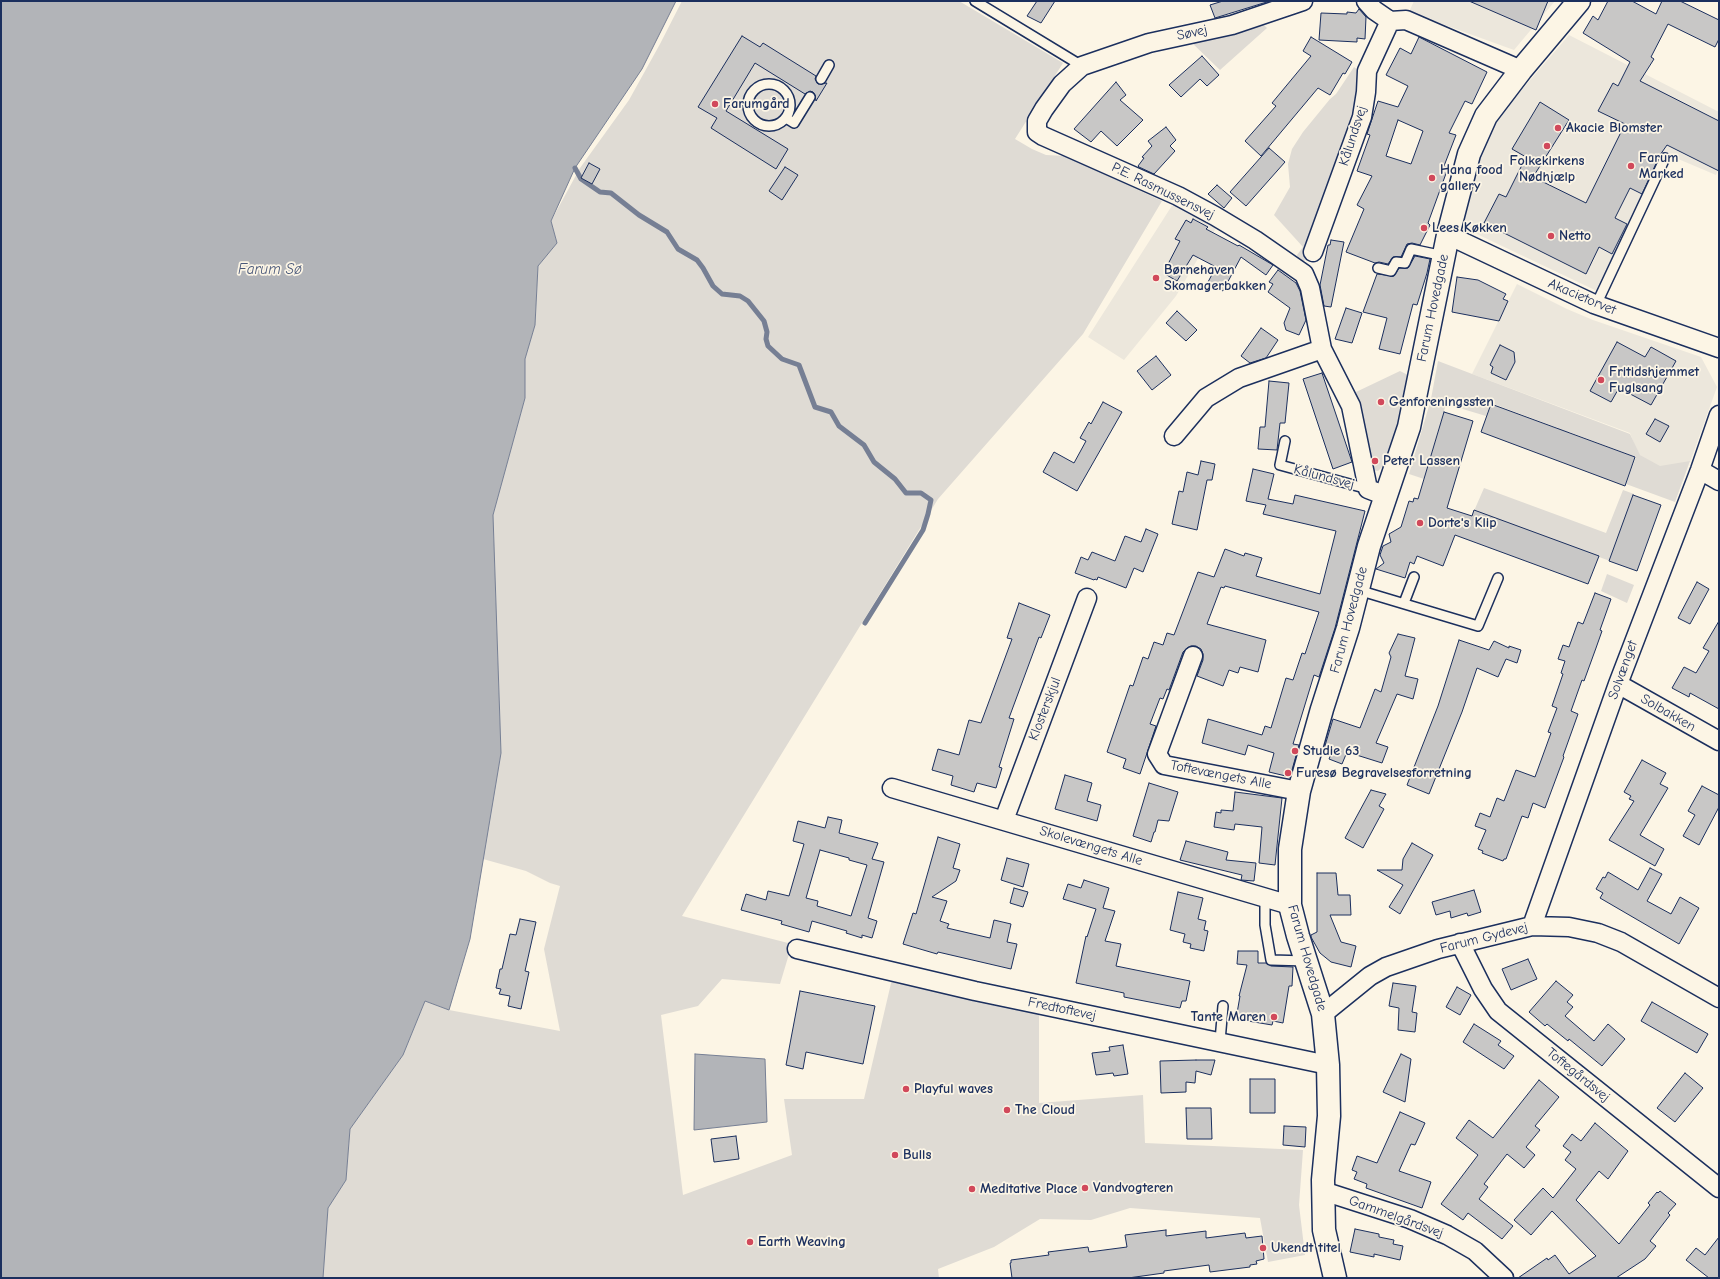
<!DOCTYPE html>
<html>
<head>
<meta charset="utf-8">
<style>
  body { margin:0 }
  #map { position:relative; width:1720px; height:1279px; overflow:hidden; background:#fcf5e5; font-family:"Comic Neue",sans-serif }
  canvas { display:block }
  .frame { position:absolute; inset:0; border:2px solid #1b2f5e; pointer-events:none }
</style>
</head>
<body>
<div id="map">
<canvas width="1720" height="1279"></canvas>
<div class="frame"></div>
</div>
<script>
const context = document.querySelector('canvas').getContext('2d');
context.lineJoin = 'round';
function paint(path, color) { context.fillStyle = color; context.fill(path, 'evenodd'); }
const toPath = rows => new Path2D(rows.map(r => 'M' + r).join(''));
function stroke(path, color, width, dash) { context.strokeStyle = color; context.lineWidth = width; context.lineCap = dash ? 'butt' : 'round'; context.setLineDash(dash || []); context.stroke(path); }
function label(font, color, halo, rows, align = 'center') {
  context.font = font + ' "Comic Neue",sans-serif'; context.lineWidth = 3.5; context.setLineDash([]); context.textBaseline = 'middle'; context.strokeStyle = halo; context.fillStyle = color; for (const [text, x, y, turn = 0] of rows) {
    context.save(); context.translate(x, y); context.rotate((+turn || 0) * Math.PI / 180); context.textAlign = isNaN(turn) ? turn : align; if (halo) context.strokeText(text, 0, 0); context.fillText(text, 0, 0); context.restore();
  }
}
paint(toPath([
  [1414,1,1555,1,1514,50,1409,12],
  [1569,35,1719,112,1719,168,1716,175,1664,153,1597,291,1460,226,1476,160,1500,115],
  [1173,204,1216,228,1176,296,1124,360,1088,337],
  [1517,284,1567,309,1593,320,1701,357,1717,387,1690,462,1659,467,1638,454,1630,433,1472,374]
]), '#ece7dc');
paint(toPath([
  [682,1,959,1,1063,63,1015,139,1032,149,1046,155,1065,156,1162,201,1083,334,938,499,682,916,792,944,780,984,722,979,698,1006,661,1015,683,1195,792,1155,784,1099,864,1099,892,979,1039,1014,1039,1103,1143,1095,1145,1143,1303,1150,1299,1205,1305,1255,1268,1262,1260,1218,1130,1208,1091,1220,1040,1219,994,1247,938,1269,939,1278,323,1278,328,1208,346,1180,350,1129,403,1055,425,1001,449,1010,560,1031,544,949,560,886,550,883,526,871,483,859,501,753,493,515,525,398,525,359,535,325,538,266,557,243,551,221,580,168,629,100,660,44],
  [1264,25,1267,28,1220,70,1190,41,1222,35],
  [1354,67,1358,70,1357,107,1323,199,1304,262,1298,259,1297,255,1303,247,1274,215,1290,187,1288,164,1292,149,1303,132,1330,99,1336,94],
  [1438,361,1630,434,1640,455,1660,466,1690,461,1675,502,1626,484,1636,457,1569,432,1565,443,1554,439,1558,428,1491,403,1486,416,1446,404,1424,479,1409,474,1431,399],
  [1400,371,1412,377,1391,458,1378,471,1371,470,1356,392],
  [1484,488,1606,533,1623,490,1634,494,1610,561,1474,511],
  [1607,574,1634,585,1627,603,1601,591]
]), '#dfdbd4');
const water = toPath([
  [1,1,676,1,642,69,575,168,551,221,557,243,538,266,535,325,525,359,525,398,493,515,501,753,470,939,449,1010,425,1001,403,1055,350,1129,346,1180,328,1208,323,1278,1,1278,1,1],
  [695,1054,765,1059,767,1122,694,1130,695,1054]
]);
paint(water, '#b2b4b8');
stroke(water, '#767f94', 1);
stroke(toPath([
  [575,168,581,179,600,192,611,193,639,215,667,232,678,249,697,260,703,268,713,286,722,294,740,296,748,301,764,321,767,332,766,339,768,346,782,359,799,365,815,407,831,412,839,426,864,445,874,462,895,479,906,493,921,493,931,500,928,514,923,530,865,623]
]), '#767f94', 5);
const building = toPath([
  [1037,1,1055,1,1041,23,1027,16,1037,1],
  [1223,1,1270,1,1215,18,1210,5,1223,1],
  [1469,1,1548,1,1536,30,1469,1],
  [1608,1,1632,1,1656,14,1662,1,1680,1,1719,20,1719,39,1715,47,1668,24,1651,57,1654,59,1640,81,1719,121,1719,171,1667,145,1660,155,1642,194,1630,188,1615,218,1627,224,1612,254,1599,247,1586,274,1484,223,1499,194,1506,197,1526,157,1512,149,1540,102,1569,120,1533,177,1586,203,1625,124,1598,111,1613,83,1618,86,1630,62,1583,33,1593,16,1598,20,1608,1],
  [1359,9,1366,17,1365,39,1357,38,1357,42,1319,40,1321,13,1347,14,1347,12,1356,13,1359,9],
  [742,36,760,47,763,43,816,76,815,79,818,84,827,83,816,101,815,95,813,92,810,91,805,94,755,63,726,111,788,149,776,169,711,128,717,118,698,107,742,36],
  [1311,37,1352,62,1345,74,1343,73,1330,95,1318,88,1261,156,1245,141,1276,106,1272,103,1311,56,1303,51,1311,37],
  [1419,37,1487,72,1472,104,1465,101,1449,133,1456,135,1444,166,1448,168,1428,223,1430,225,1420,245,1412,243,1407,244,1401,257,1393,257,1388,264,1379,262,1375,263,1346,252,1364,209,1357,205,1372,176,1357,171,1370,135,1367,134,1378,101,1398,107,1408,86,1386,75,1400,48,1411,54,1419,37],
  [1398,120,1423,131,1411,164,1386,156,1398,120],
  [1202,56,1219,75,1207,86,1200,79,1181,97,1169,85,1202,56],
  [1116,82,1126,95,1120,100,1143,120,1117,146,1101,131,1091,142,1074,129,1116,82],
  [1166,127,1176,140,1170,146,1175,151,1154,174,1139,167,1138,166,1144,158,1142,157,1152,146,1148,141,1166,127],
  [1269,148,1285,162,1246,206,1230,192,1269,148],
  [589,163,600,169,592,184,581,178,589,163],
  [785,167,798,175,782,200,769,191,785,167],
  [1217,185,1232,198,1224,208,1208,194,1217,185],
  [1193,219,1208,227,1206,229,1238,246,1239,245,1273,265,1266,275,1241,257,1223,291,1208,282,1216,267,1193,255,1177,281,1165,274,1168,269,1166,268,1180,241,1175,239,1186,220,1191,223,1193,219],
  [1331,240,1344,242,1331,307,1324,306,1320,285,1328,245,1330,245,1331,240],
  [1415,256,1430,259,1427,273,1417,305,1413,304,1400,354,1379,349,1387,318,1363,312,1377,274,1394,276,1399,268,1408,268,1415,256],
  [1278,270,1296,283,1300,291,1306,320,1299,335,1286,330,1284,323,1290,308,1268,292,1273,284,1269,282,1278,270],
  [1457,277,1478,280,1506,294,1503,299,1508,301,1499,321,1452,312,1457,277],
  [1346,308,1362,313,1352,343,1335,339,1346,308],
  [1177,311,1197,330,1186,341,1166,323,1177,311],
  [1261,328,1278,340,1266,358,1250,363,1241,356,1261,328],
  [1617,342,1645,357,1651,347,1676,361,1651,405,1619,388,1611,402,1590,391,1617,342],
  [1500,345,1514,352,1515,362,1506,380,1491,373,1493,367,1490,365,1500,345],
  [1156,356,1171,375,1152,390,1137,371,1156,356],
  [1322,373,1352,462,1333,469,1303,379,1322,373],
  [1269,381,1289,383,1285,423,1280,423,1277,450,1258,449,1260,427,1265,427,1269,381],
  [1103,402,1122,412,1077,491,1043,472,1054,452,1074,463,1086,441,1080,438,1089,422,1091,424,1103,402],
  [1491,404,1635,457,1625,486,1481,432,1491,404],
  [1444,412,1473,421,1447,508,1472,516,1474,510,1599,556,1588,584,1455,535,1443,566,1417,556,1414,564,1410,562,1405,578,1376,569,1384,563,1380,555,1383,546,1391,542,1389,534,1401,527,1409,501,1413,502,1414,498,1418,499,1444,412],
  [1655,419,1669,426,1660,442,1646,434,1655,419],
  [1201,461,1215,464,1212,480,1207,480,1197,530,1172,524,1179,491,1183,492,1187,472,1198,475,1201,461],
  [1253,469,1274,474,1268,499,1293,504,1295,495,1365,511,1335,628,1319,677,1314,675,1293,744,1299,745,1290,777,1269,772,1274,753,1248,745,1245,755,1202,743,1208,719,1262,735,1265,726,1271,728,1286,678,1293,680,1302,653,1305,654,1319,612,1225,586,1224,588,1221,587,1207,624,1266,640,1258,672,1240,667,1238,673,1229,670,1223,686,1197,676,1203,660,1203,654,1201,649,1196,646,1191,646,1187,648,1183,652,1169,690,1167,689,1163,699,1160,698,1150,724,1156,726,1140,774,1123,768,1126,759,1107,752,1130,685,1133,686,1143,657,1148,659,1154,642,1163,645,1167,633,1174,635,1198,572,1214,577,1225,549,1244,556,1245,553,1262,558,1256,576,1320,594,1336,531,1263,514,1266,505,1246,501,1253,469],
  [1633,495,1661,505,1637,571,1609,561,1633,495],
  [1146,529,1158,534,1143,572,1134,568,1126,588,1098,577,1097,580,1095,579,1094,580,1075,573,1081,557,1088,560,1092,552,1115,561,1125,536,1141,542,1146,529],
  [1697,582,1709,589,1690,624,1678,618,1697,582],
  [1595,593,1611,599,1600,630,1602,631,1596,648,1584,681,1582,680,1571,711,1578,714,1563,756,1564,757,1545,808,1533,803,1528,818,1522,816,1506,859,1504,859,1503,861,1482,853,1483,851,1478,849,1486,830,1475,826,1480,813,1490,817,1497,798,1504,801,1516,770,1535,777,1551,733,1548,732,1557,708,1552,706,1563,674,1561,673,1565,661,1558,659,1563,645,1569,647,1578,622,1583,624,1595,593],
  [1019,603,1050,615,1041,638,1039,637,1009,718,1014,719,999,767,1002,768,996,788,977,783,974,792,951,785,953,776,932,770,938,749,959,755,969,720,981,723,1012,639,1007,638,1019,603],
  [1719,621,1719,709,1690,693,1689,697,1672,688,1684,667,1696,673,1709,651,1703,648,1719,621],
  [1398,634,1415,638,1405,676,1418,679,1413,699,1397,694,1376,743,1388,747,1382,763,1347,752,1342,764,1329,759,1332,752,1324,749,1333,719,1360,728,1375,689,1381,692,1391,657,1389,653,1398,634],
  [1459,640,1489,650,1494,641,1509,648,1509,646,1521,650,1517,663,1506,659,1498,677,1477,668,1462,712,1429,794,1407,785,1438,706,1459,640],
  [1642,760,1666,773,1660,784,1668,788,1640,835,1664,849,1655,866,1609,840,1634,801,1629,799,1631,796,1624,792,1642,760],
  [1065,775,1092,783,1087,801,1101,805,1097,821,1055,809,1065,775],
  [1149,783,1178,792,1169,821,1158,820,1155,832,1154,832,1151,842,1133,836,1149,783],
  [1702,786,1719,795,1719,807,1699,845,1683,836,1695,815,1688,811,1702,786],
  [1371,790,1386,794,1379,806,1384,809,1363,848,1345,838,1371,790],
  [1235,792,1282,798,1275,865,1259,863,1262,827,1235,824,1234,830,1214,827,1216,812,1221,813,1221,810,1233,811,1235,792],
  [828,817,842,820,839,833,878,843,872,859,884,862,868,918,877,921,872,938,862,935,862,938,846,933,847,931,812,921,809,932,781,924,782,921,741,910,746,894,766,900,768,891,789,896,804,844,793,841,798,821,825,828,828,817],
  [820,850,849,858,849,860,867,865,851,916,817,906,818,901,806,898,820,850],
  [938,837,960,844,953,868,960,870,956,881,932,897,947,901,940,921,949,924,947,928,990,938,994,920,1011,924,1007,942,1017,944,1011,969,938,952,937,954,903,944,913,913,916,914,938,837],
  [1186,841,1228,852,1226,860,1256,863,1254,881,1241,880,1242,875,1180,860,1186,841],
  [1412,843,1433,855,1400,914,1389,907,1403,885,1377,870,1402,870,1403,859,1412,843],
  [1007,858,1029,864,1023,887,1001,880,1007,858],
  [1650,868,1662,874,1647,901,1671,914,1680,897,1699,908,1679,944,1600,898,1603,893,1596,889,1603,877,1605,878,1608,872,1638,890,1650,868],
  [1317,873,1336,873,1338,895,1350,895,1351,915,1330,915,1341,942,1356,946,1351,967,1331,962,1320,953,1311,937,1311,935,1317,932,1317,873],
  [1084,880,1109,888,1103,908,1115,911,1105,941,1121,944,1116,966,1190,981,1186,1001,1182,1001,1180,1008,1124,997,1124,993,1076,983,1086,936,1087,937,1096,909,1063,899,1068,884,1081,888,1084,880],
  [1014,888,1028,892,1023,907,1010,903,1014,888],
  [1474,890,1481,912,1468,916,1467,913,1451,918,1450,911,1436,915,1432,902,1474,890],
  [1178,892,1203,898,1198,919,1206,921,1204,930,1208,931,1204,951,1190,948,1191,944,1183,942,1185,934,1170,930,1178,892],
  [520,919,536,922,525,971,529,972,521,1009,508,1006,510,996,499,994,501,989,496,988,500,969,502,969,510,934,516,935,520,919],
  [1238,951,1258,951,1258,963,1266,963,1271,966,1293,967,1292,986,1289,986,1283,1023,1273,1021,1272,1025,1236,1019,1240,996,1239,996,1247,965,1237,964,1238,951],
  [1528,959,1537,979,1511,990,1502,969,1528,959],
  [1556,981,1573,995,1567,1002,1573,1007,1565,1016,1594,1041,1608,1024,1625,1039,1602,1066,1569,1039,1568,1041,1547,1024,1545,1026,1529,1012,1556,981],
  [1393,983,1416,986,1412,1012,1417,1013,1415,1032,1398,1030,1399,1008,1389,1006,1393,983],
  [1457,987,1471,995,1460,1015,1446,1007,1457,987],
  [800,991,875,1006,863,1064,806,1052,803,1069,786,1065,800,991],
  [1652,1002,1708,1034,1697,1053,1641,1021,1652,1002],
  [1474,1024,1501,1041,1498,1045,1514,1056,1504,1069,1463,1042,1474,1024],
  [1123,1045,1128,1074,1114,1076,1113,1073,1096,1075,1092,1053,1110,1051,1109,1047,1123,1045],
  [1401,1054,1411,1059,1405,1102,1383,1092,1401,1054],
  [1196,1060,1215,1060,1211,1075,1196,1071,1195,1083,1186,1082,1186,1092,1161,1093,1160,1061,1196,1060],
  [1685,1073,1703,1088,1675,1122,1657,1108,1685,1073],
  [1250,1079,1275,1079,1275,1113,1250,1113,1250,1079],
  [1539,1080,1559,1097,1535,1126,1540,1130,1526,1147,1535,1155,1524,1168,1507,1154,1484,1184,1488,1187,1479,1199,1513,1226,1502,1239,1468,1213,1463,1220,1441,1204,1478,1155,1456,1138,1469,1120,1493,1138,1539,1080],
  [1186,1108,1211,1108,1212,1139,1187,1139,1186,1108],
  [1400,1112,1425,1123,1415,1145,1411,1144,1399,1171,1431,1182,1422,1208,1366,1188,1367,1184,1354,1179,1357,1172,1352,1170,1357,1156,1377,1163,1400,1112],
  [1595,1123,1628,1151,1608,1179,1599,1171,1576,1200,1619,1244,1650,1205,1648,1203,1657,1192,1658,1193,1660,1191,1676,1204,1668,1213,1670,1215,1650,1241,1656,1246,1645,1259,1616,1278,1518,1278,1547,1258,1548,1260,1555,1255,1569,1274,1596,1256,1552,1211,1531,1235,1514,1220,1543,1188,1553,1198,1576,1169,1565,1160,1571,1152,1563,1146,1572,1134,1581,1141,1595,1123],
  [1284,1126,1306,1127,1305,1147,1283,1145,1284,1126],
  [736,1136,739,1159,714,1162,711,1139,736,1136],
  [1355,1229,1379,1234,1379,1237,1394,1240,1393,1244,1403,1246,1400,1260,1374,1254,1374,1257,1350,1252,1355,1229],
  [1166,1230,1166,1236,1206,1231,1206,1238,1245,1233,1246,1238,1262,1236,1264,1259,1256,1261,1257,1264,1250,1265,1250,1267,1210,1272,1209,1265,1164,1271,1164,1273,1128,1278,1012,1278,1010,1263,1011,1263,1011,1260,1049,1255,1048,1252,1088,1247,1089,1252,1127,1247,1125,1235,1166,1230],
  [1719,1237,1719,1278,1709,1278,1686,1260,1696,1248,1705,1255,1719,1237]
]);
paint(building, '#c8c7c6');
stroke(building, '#1b2f5e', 1);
const service = toPath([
  [975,1,1082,66],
  [821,79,829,65],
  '748 105a21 21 0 1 1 42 0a21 21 0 1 1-42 0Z',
  [786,118,794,123,810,97],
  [1378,268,1391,271,1396,262,1405,263,1411,249,1444,256],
  [1596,305,1665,158],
  [1285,441,1280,465,1368,489],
  [1358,590,1478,626,1498,578],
  [1404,603,1414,577],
  [1265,898,1265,925,1271,960,1307,961],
  [1220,1041,1223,1006]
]);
const minor = toPath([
  [1303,1,1232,25,1149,43,1082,66,1062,84,1044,109,1037,121,1037,132,1043,136,1178,196,1215,216,1255,240,1304,274,1310,288,1322,349,1351,406,1368,489,1386,496],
  [1366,1,1374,10,1390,21,1406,20,1521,70],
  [1448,235,1594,304,1719,348],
  [1313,252,1362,117,1366,92,1367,71,1390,21],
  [1174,436,1206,398,1239,378,1322,349],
  [1700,470,1719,481],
  [1193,656,1157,754,1164,765,1299,791],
  [1618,684,1719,741],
  [892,788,1290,905],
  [1004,820,1087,598],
  [1532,926,1618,684,1700,470,1719,415],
  [1460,943,1483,989,1498,1011,1719,1188],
  [797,949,975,991,1328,1065],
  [1323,1014,1370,976,1386,967,1438,949,1532,926,1569,927,1598,933,1621,942,1719,998],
  [1323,1191,1410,1219,1447,1235,1475,1251,1504,1278]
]);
const tertiary = toPath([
  [1335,1278,1324,1230,1323,1180,1329,1116,1328,1065,1323,1014,1298,936,1290,905,1290,849,1299,791,1322,709,1348,628,1369,546,1409,427,1448,235,1469,154,1486,116,1521,70,1579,1]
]);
stroke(service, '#1b2f5e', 12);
stroke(minor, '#1b2f5e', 21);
stroke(tertiary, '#1b2f5e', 25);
stroke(service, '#fcf5e5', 9);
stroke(minor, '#fcf5e5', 18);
stroke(tertiary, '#fcf5e5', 22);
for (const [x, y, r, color] of [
  [715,104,4,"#d1495b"],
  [1558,128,4,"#d1495b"],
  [1547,146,4,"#d1495b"],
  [1631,166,4,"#d1495b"],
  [1432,178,4,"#d1495b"],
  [1424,228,4,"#d1495b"],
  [1551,236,4,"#d1495b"],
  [1156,278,4,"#d1495b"],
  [1601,380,4,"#d1495b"],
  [1381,402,4,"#d1495b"],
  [1375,461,4,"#d1495b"],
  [1420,523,4,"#d1495b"],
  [1295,751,4,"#d1495b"],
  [1288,773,4,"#d1495b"],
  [1274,1017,4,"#d1495b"],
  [906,1089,4,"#d1495b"],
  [1007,1110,4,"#d1495b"],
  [895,1155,4,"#d1495b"],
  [1085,1188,4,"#d1495b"],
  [972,1189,4,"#d1495b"],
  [750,1242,4,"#d1495b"],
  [1263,1248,4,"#d1495b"]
]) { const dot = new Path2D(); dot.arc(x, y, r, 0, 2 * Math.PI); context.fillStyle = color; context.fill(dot); stroke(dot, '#fcf5e5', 1.5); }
label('14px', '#1b2f5e', '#fcf5e5', [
  ["Søvej",1192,33,-12],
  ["Kålundsvej",1353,136,-72],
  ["P.E. Rasmussensvej",1163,191,26],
  ["Akacietorvet",1582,297,23],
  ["Farum Hovedgade",1433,308,-78],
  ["Kålundsvej",1324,477,15],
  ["Farum Hovedgade",1349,620,-75],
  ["Solvænget",1623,670,-70],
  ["Klosterskjul",1045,709,-69],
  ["Solbakken",1668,713,30],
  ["Toftevængets Alle",1221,775,11],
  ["Skolevængets Alle",1091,846,17],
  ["Farum Gydevej",1484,938,-14],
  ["Farum Hovedgade",1307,958,74],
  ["Fredtoftevej",1062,1009,12],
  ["Toftegårdsvej",1578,1075,39],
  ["Gammelgårdsvej",1396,1217,20]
]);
label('bold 14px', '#1b2f5e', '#fcf5e5', [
  ["Farumgård",723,104],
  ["Akacie Blomster",1566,128],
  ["Farum",1639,158],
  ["Marked",1639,174],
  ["Folkekirkens",1547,161,"center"],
  ["Nødhjælp",1547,177,"center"],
  ["Hana food",1440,170],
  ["gallery",1440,186],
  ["Lees Køkken",1432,228],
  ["Netto",1559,236],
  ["Børnehaven",1164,270],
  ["Skomagerbakken",1164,286],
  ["Fritidshjemmet",1609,372],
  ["Fuglsang",1609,388],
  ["Genforeningssten",1389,402],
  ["Peter Lassen",1383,461],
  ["Dorte's Klip",1428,523],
  ["Studie 63",1303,751],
  ["Furesø Begravelsesforretning",1296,773],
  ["Tante Maren",1266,1017,"right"],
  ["Playful waves",914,1089],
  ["The Cloud",1015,1110],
  ["Bulls",903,1155],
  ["Vandvogteren",1093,1188],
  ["Meditative Place",980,1189],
  ["Earth Weaving",758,1242],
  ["Ukendt titel",1271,1248]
], 'left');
label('italic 15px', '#485779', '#fcf5e5', [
  ["Farum Sø",270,270]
]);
</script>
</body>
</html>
